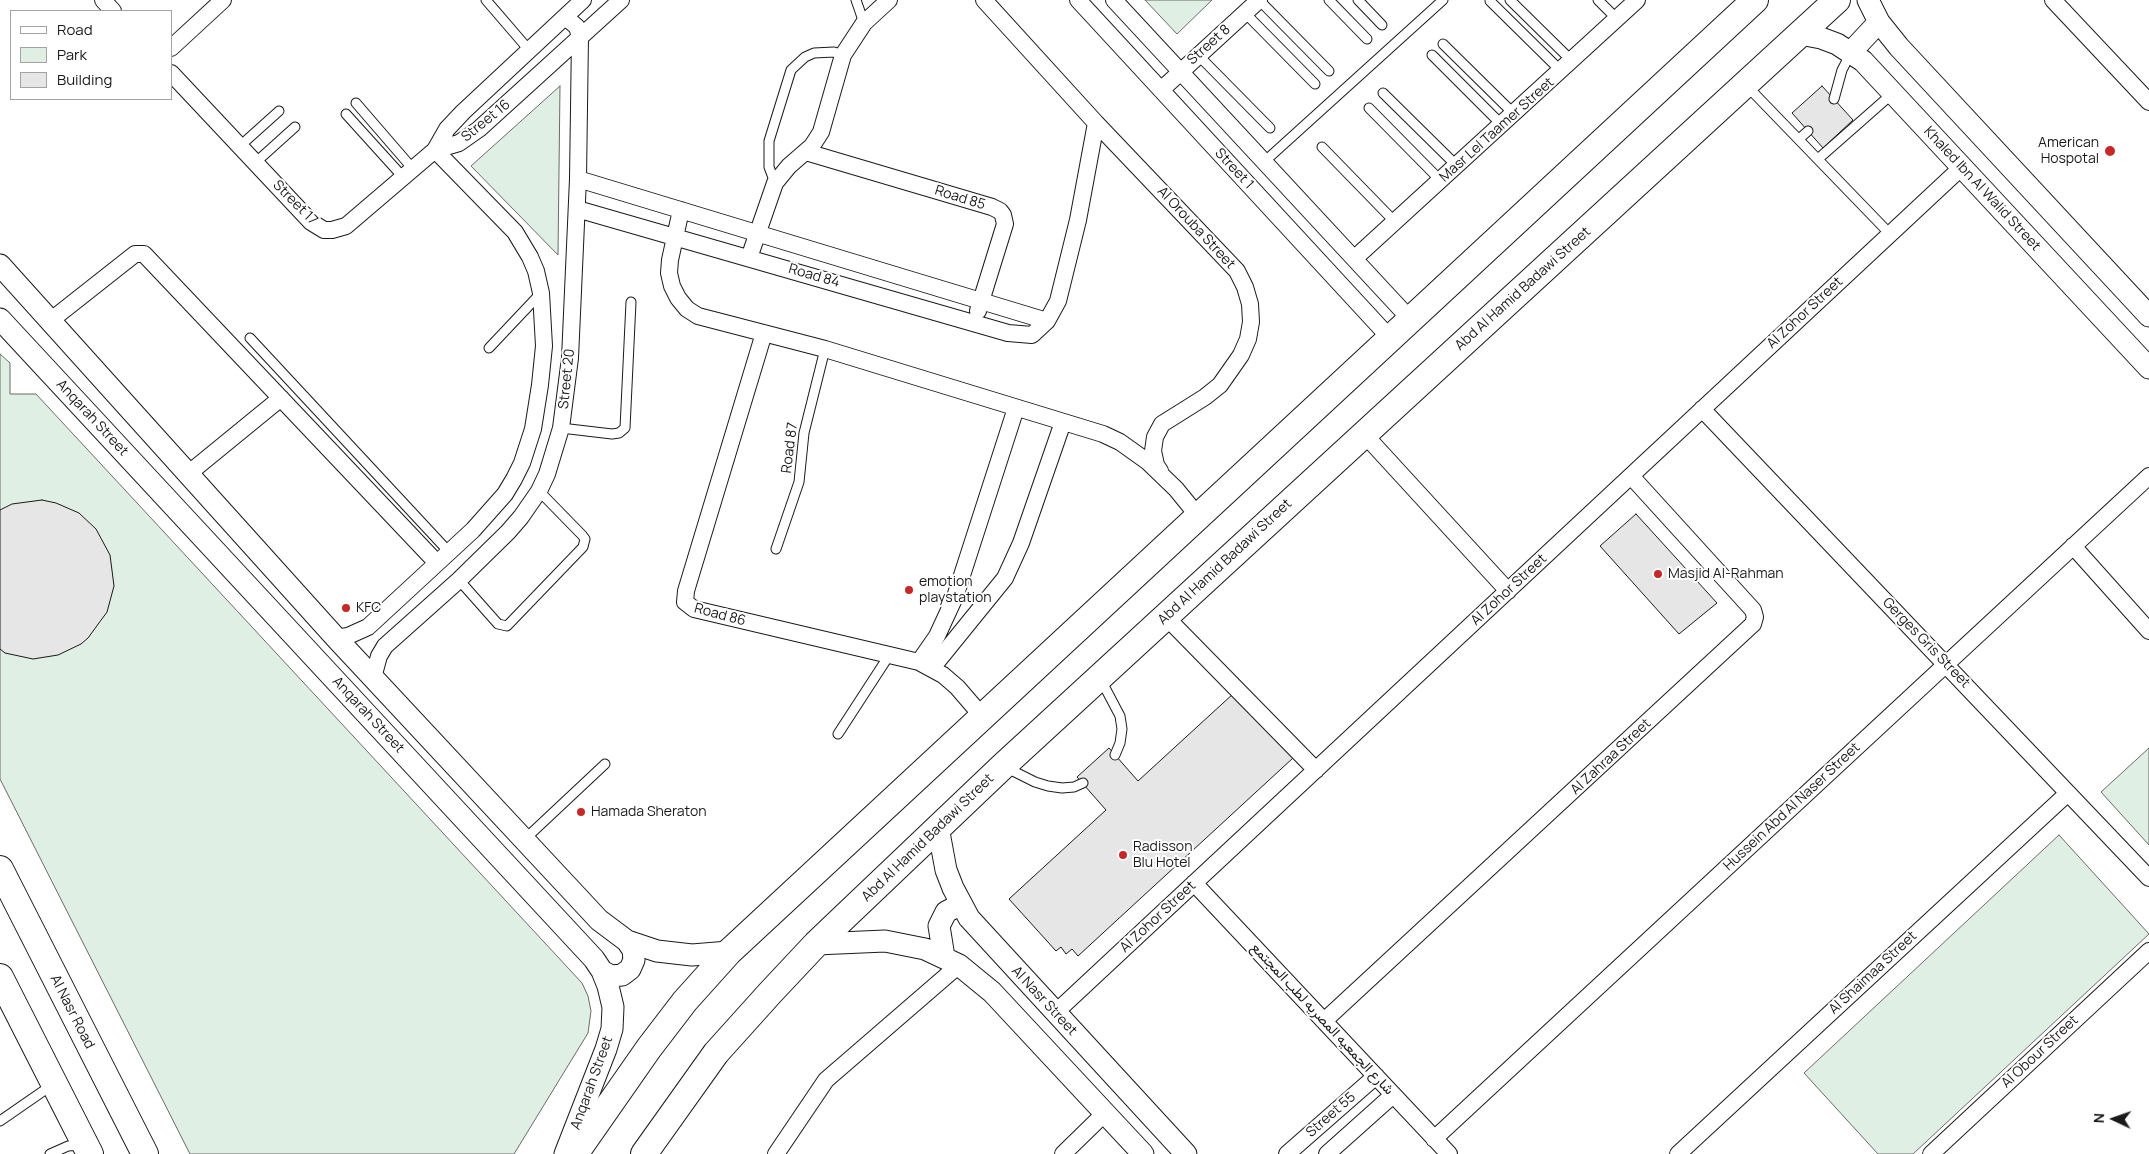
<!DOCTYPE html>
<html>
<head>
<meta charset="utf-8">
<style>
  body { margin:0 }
  #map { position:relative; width:2149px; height:1154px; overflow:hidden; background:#fff; font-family:Manrope,sans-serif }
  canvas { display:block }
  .legend { position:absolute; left:10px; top:10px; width:162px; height:90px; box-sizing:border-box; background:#fff; border:1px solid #a3a3a3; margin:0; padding:6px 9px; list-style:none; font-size:15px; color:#1a1a1a }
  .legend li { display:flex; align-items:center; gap:10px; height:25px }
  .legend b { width:25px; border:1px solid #a3a3a3 }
  .north { position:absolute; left:2089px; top:1094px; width:50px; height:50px; -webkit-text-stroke:4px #fff; paint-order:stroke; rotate:273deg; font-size:14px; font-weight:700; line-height:20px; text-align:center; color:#1a1a1a }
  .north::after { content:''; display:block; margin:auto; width:18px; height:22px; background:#1a1a1a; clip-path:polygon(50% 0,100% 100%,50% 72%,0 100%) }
</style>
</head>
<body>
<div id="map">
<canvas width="2149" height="1154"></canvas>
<ul class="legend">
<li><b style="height:6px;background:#fff"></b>Road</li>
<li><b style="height:14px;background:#e0efe3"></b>Park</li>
<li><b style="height:14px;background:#e6e6e6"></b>Building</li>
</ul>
<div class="north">N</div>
</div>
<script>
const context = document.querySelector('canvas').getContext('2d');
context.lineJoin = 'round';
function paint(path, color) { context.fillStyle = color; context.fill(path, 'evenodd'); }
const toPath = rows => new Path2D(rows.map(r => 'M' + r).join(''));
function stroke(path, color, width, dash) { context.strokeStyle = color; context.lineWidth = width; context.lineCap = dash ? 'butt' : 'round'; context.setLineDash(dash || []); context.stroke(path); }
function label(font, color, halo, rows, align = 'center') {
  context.font = font + ' Manrope,Vazirmatn,sans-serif'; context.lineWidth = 4; context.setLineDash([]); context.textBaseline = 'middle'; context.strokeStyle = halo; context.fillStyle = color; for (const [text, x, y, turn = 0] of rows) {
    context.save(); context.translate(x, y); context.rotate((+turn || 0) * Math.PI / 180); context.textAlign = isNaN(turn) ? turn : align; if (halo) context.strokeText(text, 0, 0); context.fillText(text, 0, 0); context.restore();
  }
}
const green = toPath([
  [1145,0,1212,0,1177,34,1145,0],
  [560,86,558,255,471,166,560,86],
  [0,354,10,363,10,394,36,394,582,983,588,996,591,1011,588,1033,514,1154,190,1154,0,779,0,354],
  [2149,748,2149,845,2101,792,2149,748],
  [2059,835,2149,934,1913,1154,1878,1154,1804,1073,2059,835]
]);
paint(green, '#e0efe3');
stroke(green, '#6a6a6a', 1);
const building = toPath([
  [1822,86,1853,120,1823,148,1792,113,1822,86],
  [42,500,56,503,79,513,96,529,110,555,114,586,107,612,88,638,81,644,58,655,33,659,5,653,0,649,0,510,12,504,42,500],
  [1636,514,1717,603,1679,634,1600,546,1636,514],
  [1234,693,1293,758,1078,956,1072,949,1066,954,1061,947,1056,951,1009,899,1106,810,1077,777,1109,748,1138,781,1234,693]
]);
paint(building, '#e6e6e6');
stroke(building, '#1a1a1a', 1);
const service = toPath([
  [486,0,529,50],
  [856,0,864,23],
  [1259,0,1329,71],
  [1329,0,1367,39],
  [1358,0,1382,25],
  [1510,0,1572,61],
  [1598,0,1617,19],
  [1490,1,1561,71],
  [1245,13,1315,84],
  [1443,44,1514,114],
  [1198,55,1270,128],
  [1432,55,1502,125],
  [1746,85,1890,234],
  [1383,93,1457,166],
  [1834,99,1842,70,1851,53],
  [356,103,413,169],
  [1369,108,1441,181],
  [346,114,403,177],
  [1799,139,1808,131],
  [240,146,279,111],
  [1322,147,1395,222],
  [1818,159,1893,93],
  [1264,162,1443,0],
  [255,163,295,127],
  [775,183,769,167,769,141,791,70,805,57,814,53,834,52,843,55],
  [250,338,449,552],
  [489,348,540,294],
  [561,428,612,434,619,433,625,428,631,302],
  [776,549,799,482,804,433,825,349],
  [459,580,498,624,507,626,583,547,585,539,582,535,539,491],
  [1101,680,1120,716,1122,729,1120,743,1115,755],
  [838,734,890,654],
  [1005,767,1035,782,1048,786,1062,788,1074,787,1083,783],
  [524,840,605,764],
  [0,1121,52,1085],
  [50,1154,68,1146,83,1145]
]);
const minor = toPath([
  [103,0,113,11],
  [984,0,1096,123,1237,271,1245,287,1250,304,1251,322,1248,339,1241,355,1220,385,1205,397,1162,424,1155,437,1153,451,1156,465,1160,471],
  [1078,0,1390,338],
  [1114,0,1410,319],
  [2053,0,2149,102],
  [171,48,223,0],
  [171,73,311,222,324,230,332,230,346,226,435,150,447,129,463,112,583,0],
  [1161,90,1259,0],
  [435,150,459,143,479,129,621,0],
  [806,152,992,207,1000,211,1003,215,1005,224,978,311],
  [578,179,1047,321],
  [577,209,1008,333,1032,335,1047,321,1058,301,1078,220,1096,123],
  [681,210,670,260,669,273,672,286,678,298,687,309,698,316,825,349,1103,434,1120,442,1148,462,1176,489,1198,516],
  [749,258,775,183,789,166,812,146,821,132,843,55,864,23,889,0],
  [1355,258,1637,0],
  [50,321,135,254,144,254,437,563],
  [764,333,686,591,685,602,694,609,919,662,943,675,957,687,982,716],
  [1702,409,2149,878],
  [1364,434,1508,591],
  [188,474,281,398],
  [2073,546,2149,631],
  [1166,617,1316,770],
  [336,638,348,636,368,627,473,530,505,494,514,479,522,463,533,429,540,385,544,346,541,293,536,271,530,257,515,232,435,150],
  [919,662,937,636,955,597,1016,408],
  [932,668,1005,578,1021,543,1063,422],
  [373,678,379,656,385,646,459,580,508,532,521,517,539,491,547,474,561,428,570,358,578,179,580,37,577,27,569,20,563,19],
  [1194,883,1449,1154],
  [1055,1013,1962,167],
  [1324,1021,1753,624,1755,617,1753,610,1631,476],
  [1434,1139,2149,476],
  [776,1154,826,1080,959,965],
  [1063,1154,1105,1113],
  [1287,1154,1376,1076],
  [1327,1154,1393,1095],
  [1678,1154,2068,793],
  [1931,1154,2149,951]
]);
const tertiary = toPath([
  [1868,0,1879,22,1899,47,2149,316],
  [1800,34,1821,38,1837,44,1863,61,2149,368],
  [1851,52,1879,22],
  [0,265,336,638,599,920,627,941,657,951,692,955,729,952],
  [0,319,594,959,602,971,608,986,613,1007,612,1029,606,1049,565,1154],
  [938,827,946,870,953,888,969,918,1186,1154],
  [816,944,885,941,925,949,959,965,992,992,1143,1154],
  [944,957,939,926,946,912,961,904],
  [602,971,611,976,622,975,630,969,634,960,633,950,627,941]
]);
const primary = toPath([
  [0,869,145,1154],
  [0,977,90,1154],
  [575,1154,649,1048,685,1001,729,952,1755,0],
  [644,1154,716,1053,770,993,816,944,1003,766,1837,0]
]);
stroke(service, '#1a1a1a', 11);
stroke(minor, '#1a1a1a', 18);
stroke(tertiary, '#1a1a1a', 23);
stroke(primary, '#1a1a1a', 28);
stroke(service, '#fff', 9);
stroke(minor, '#fff', 16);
stroke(tertiary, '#fff', 21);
stroke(primary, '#fff', 26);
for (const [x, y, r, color] of [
  [2110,151,6,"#c62828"],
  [1658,574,5,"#c62828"],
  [909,590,5,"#c62828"],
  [346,608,5,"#c62828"],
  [581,812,5,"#c62828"],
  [1123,855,5,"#c62828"]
]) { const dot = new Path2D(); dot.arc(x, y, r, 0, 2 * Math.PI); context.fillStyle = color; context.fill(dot); stroke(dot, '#fff', 2); }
label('14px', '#1a1a1a', '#fff', [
  ["Street 8",1209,45,-42],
  ["Street 16",486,121,-39],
  ["Masr Lel Taamer Street",1497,130,-42],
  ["Street 1",1234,169,47],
  ["Khaled Ibn Al Walid Street",1982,189,47],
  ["Road 85",960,198,17],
  ["Street 17",295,203,45],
  ["Al Orouba Street",1196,228,47],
  ["Road 84",814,276,16],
  ["Abd Al Hamid Badawi Street",1523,289,-42],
  ["Al Zohor Street",1805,313,-43],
  ["Street 20",567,379,-84],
  ["Anqarah Street",92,418,47],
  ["Road 87",790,448,-83],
  ["Abd Al Hamid Badawi Street",1225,562,-43],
  ["Al Zohor Street",1509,590,-43],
  ["Road 86",720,615,15],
  ["Gerges Gris Street",1926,643,46],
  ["Anqarah Street",368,715,47],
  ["Al Zahraa Street",1611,757,-43],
  ["Hussein Abd Al Naser Street",1792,807,-43],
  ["Abd Al Hamid Badawi Street",928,838,-44],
  ["Al Zohor Street",1158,917,-43],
  ["Al Shaimaa Street",1873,973,-43],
  ["Al Nasr Street",1044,1001,47],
  ["Al Nasr Road",72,1012,63],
  ["شارع الجمعيه المصريه لطب المجتمع",1322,1019,47],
  ["Al Obour Street",2040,1052,-43],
  ["Anqarah Street",592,1083,-70],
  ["Street 55",1331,1115,-41]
]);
label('14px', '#1a1a1a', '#fff', [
  ["American",2099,143,"right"],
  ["Hospotal",2099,159,"right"],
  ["Masjid Al-Rahman",1668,574],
  ["emotion",919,582],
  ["playstation",919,598],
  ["KFC",356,608],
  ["Hamada Sheraton",591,812],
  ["Radisson",1133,847],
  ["Blu Hotel",1133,863]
], 'left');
</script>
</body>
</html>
